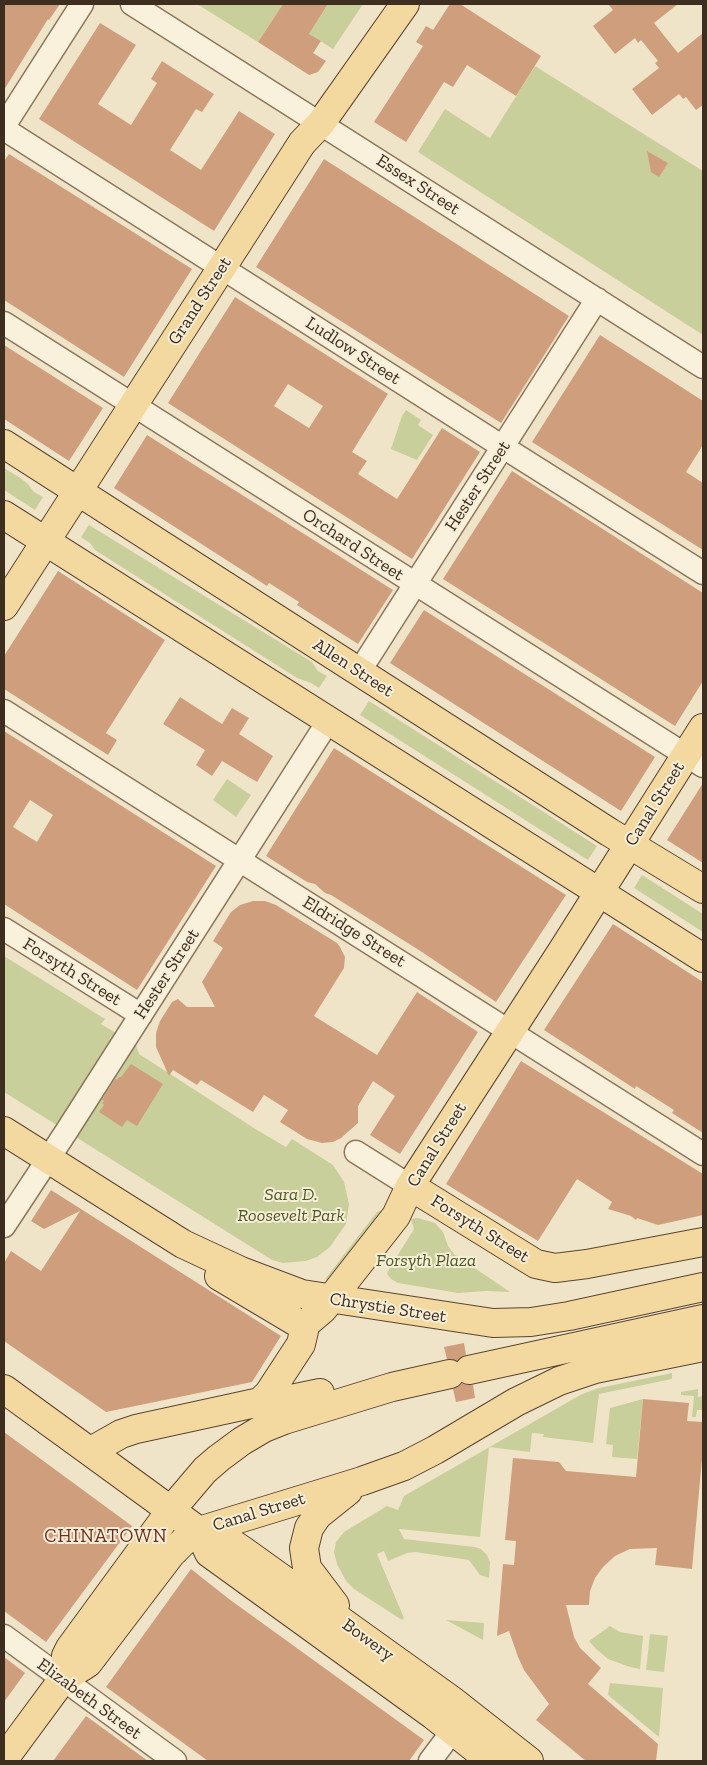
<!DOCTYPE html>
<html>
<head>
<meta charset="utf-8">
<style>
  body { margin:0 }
  #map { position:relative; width:707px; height:1765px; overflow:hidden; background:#f0e4c8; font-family:"Zilla Slab",serif }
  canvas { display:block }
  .frame { position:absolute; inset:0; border:5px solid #3d2e20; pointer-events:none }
</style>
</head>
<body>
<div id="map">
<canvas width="707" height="1765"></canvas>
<div class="frame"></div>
</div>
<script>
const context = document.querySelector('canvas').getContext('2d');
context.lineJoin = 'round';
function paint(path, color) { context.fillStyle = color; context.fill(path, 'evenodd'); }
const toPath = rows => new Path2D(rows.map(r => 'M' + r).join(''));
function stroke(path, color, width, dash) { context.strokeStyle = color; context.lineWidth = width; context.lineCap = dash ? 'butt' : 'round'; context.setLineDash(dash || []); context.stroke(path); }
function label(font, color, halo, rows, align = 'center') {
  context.font = font + ' "Zilla Slab",serif'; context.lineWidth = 4; context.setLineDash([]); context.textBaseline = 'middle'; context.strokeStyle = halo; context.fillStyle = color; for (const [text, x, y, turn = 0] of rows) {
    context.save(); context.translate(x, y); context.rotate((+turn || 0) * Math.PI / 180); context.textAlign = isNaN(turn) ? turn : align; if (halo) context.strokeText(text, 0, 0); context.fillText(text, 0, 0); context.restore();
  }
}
paint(toPath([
  [197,4,283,4,258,42],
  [328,4,363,4,333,49,309,34],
  [535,66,703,171,703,335,418,152,445,109,490,138],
  [406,410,421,420,418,425,433,435,417,460,391,449,402,416],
  [4,468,19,477,28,484,34,492,43,497,35,510,4,490],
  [89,525,312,662,318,671,327,676,319,688,311,683,297,678,95,550,90,543,81,537],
  [369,701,597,846,588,860,360,715],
  [227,779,251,795,236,817,213,800],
  [642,875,703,914,703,932,634,888],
  [4,956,105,1019,101,1024,136,1045,139,1054,257,1130,286,1147,292,1139,333,1165,344,1182,349,1204,346,1224,330,1247,317,1257,306,1261,283,1263,272,1260,4,1092],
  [380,1211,383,1212,327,1283,326,1282,326,1278,377,1212],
  [418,1218,435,1223,443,1232,448,1246,454,1254,510,1292,486,1291,458,1293,398,1283,391,1279,387,1274,388,1271,414,1229,411,1219],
  [672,1373,672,1379,599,1394,593,1443,543,1437,544,1434,532,1433,530,1452,489,1447,480,1537,399,1529,404,1539,475,1547,481,1549,487,1555,490,1562,489,1578,480,1575,469,1560,415,1552,407,1553,388,1561,384,1551,377,1554,404,1618,402,1620,354,1589,346,1581,337,1564,334,1552,336,1542,344,1532,387,1506,398,1510,404,1496,582,1394,599,1388],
  [698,1389,698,1397,703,1396,703,1410,697,1410,696,1417,692,1417,694,1396,681,1395,681,1392],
  [643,1399,637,1459,612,1457,613,1445,606,1444,610,1408],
  [446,1620,484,1623,483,1640],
  [610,1626,620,1632,643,1636,640,1669,630,1667,608,1659,595,1648,589,1641],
  [650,1634,668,1636,664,1672,646,1670],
  [610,1683,663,1688,659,1737,608,1695]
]), '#c9cf9b');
paint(toPath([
  [4,4,60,4,49,20,48,19,4,90],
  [283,4,328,4,309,34,321,41,313,53,326,61,318,72,309,75,258,42],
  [450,4,460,4,541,56,516,96,467,65,453,87,444,82,406,142,374,122,423,46,416,42,426,26,433,30],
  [608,4,678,4,654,23,678,53,703,33,703,105,696,110,686,97,683,99,679,94,652,115,632,89,659,68,655,63,658,61,641,40,638,43,635,38,615,54,593,26,613,10],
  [100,23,136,45,98,104,131,125,157,83,151,79,162,61,214,94,202,112,196,109,170,150,201,170,239,111,275,134,214,231,39,119],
  [647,151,668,163,659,177,651,172],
  [9,154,192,269,124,377,4,300,4,161],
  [324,159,569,316,501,423,256,267],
  [235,297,388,394,352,452,367,461,358,474,397,499,442,428,480,452,412,559,168,403],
  [288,384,323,406,309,428,274,406],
  [600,335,703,401,703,445,686,472,703,483,703,550,532,442],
  [4,345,103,408,69,461,4,419],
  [147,435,393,590,358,644,297,605,299,602,269,583,267,586,114,488],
  [512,471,703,593,703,681,675,726,443,579],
  [58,571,165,640,106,733,117,740,108,755,4,689,4,656],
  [424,610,655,757,621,811,390,663],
  [180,697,222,724,232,708,249,718,239,734,273,756,257,782,222,761,212,776,196,765,205,750,163,724],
  [4,731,216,866,137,990,4,904],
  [30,800,53,815,37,842,13,827],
  [334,748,566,895,496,1002,422,952,331,895,325,893,315,884,307,882,266,856],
  [703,783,703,863,667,840],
  [253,901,265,901,276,905,337,943,340,947,345,957,344,968,314,1016,377,1055,417,992,478,1032,400,1154,370,1135,395,1096,373,1081,358,1106,358,1123,341,1138,333,1142,322,1143,307,1139,280,1122,288,1110,264,1095,253,1112,201,1080,197,1085,173,1070,169,1076,156,1047,156,1033,160,1021,172,1002,178,999,187,1007,215,1007,202,982,223,948,213,941,231,912,240,905],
  [613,924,703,982,703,1133,672,1113,674,1110,636,1086,635,1089,544,1030],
  [521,1061,703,1174,703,1215,658,1225,637,1218,636,1220,631,1216,608,1209,612,1202,577,1179,538,1241,446,1184],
  [131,1064,163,1084,137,1126,127,1120,122,1127,99,1112,104,1105,102,1103,104,1101,102,1100,112,1084,116,1078,117,1080,119,1077,121,1077],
  [51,1190,281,1336,252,1382,106,1412,4,1341,4,1263,11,1251,41,1271,80,1211,44,1229,31,1221],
  [464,1343,466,1355,457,1361,447,1359,444,1347],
  [462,1383,473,1385,475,1398,456,1402,453,1389],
  [643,1399,689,1403,687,1421,703,1422,703,1448,692,1569,655,1565,657,1548,630,1549,615,1556,603,1567,595,1578,590,1591,589,1605,566,1605,574,1637,580,1648,601,1668,588,1684,658,1744,656,1761,586,1761,536,1720,549,1704,524,1670,518,1657,509,1631,497,1636,503,1564,514,1565,516,1541,505,1540,513,1458,559,1462,566,1471,636,1477],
  [4,1432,132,1526,46,1642,4,1611],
  [191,1569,229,1599,424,1740,409,1761,208,1761,106,1687],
  [4,1657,25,1673,4,1702],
  [86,1716,148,1761,53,1761]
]), '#cf9f7d');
const minor = toPath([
  [132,4,703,367],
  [4,126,82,4],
  [4,129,492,440,703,573],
  [4,323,703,766],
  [359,672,597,299],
  [4,711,703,1154],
  [4,929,141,1015],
  [356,1152,410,1186],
  [4,1226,66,1132,329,720],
  [4,1636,175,1761],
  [430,1761,463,1717]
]);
const major = toPath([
  [4,444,609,832,703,889],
  [4,515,703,958],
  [4,606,302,143,321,123,405,4],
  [4,1131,183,1244,241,1271,302,1294,493,1323,531,1322,569,1316,703,1287],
  [410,1186,536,1264,555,1268,587,1264,703,1242],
  [219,1276,303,1326],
  [303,1326,323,1309,396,1216,410,1186,562,951,703,728],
  [469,1370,703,1319],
  [4,1389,199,1531,230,1542,242,1550,454,1702,529,1761],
  [260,1402,269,1393,301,1344,304,1331,303,1326],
  [91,1451,121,1434,136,1429,260,1402,291,1399,320,1393],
  [199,1531,209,1553,433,1715,491,1761],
  [335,1605,307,1568,304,1548,309,1528,318,1515,348,1491],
  [63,1679,66,1656,70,1648,171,1510,205,1470,219,1458,242,1441,264,1428,284,1420,392,1387,450,1374],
  [4,1759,63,1679,88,1663,171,1554,189,1536,199,1531,362,1481,404,1466,435,1450,516,1402,559,1381,595,1369,703,1347]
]);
stroke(minor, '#8d765c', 25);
stroke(major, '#5b4430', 30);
stroke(minor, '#faf1dc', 22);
stroke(major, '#f3d9a0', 28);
label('18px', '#3d2e20', '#f7eed8', [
  ["Essex Street",418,185,33],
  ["Grand Street",200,301,-57],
  ["Ludlow Street",353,351,33],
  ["Hester Street",478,486,-57],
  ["Orchard Street",353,545,33],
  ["Allen Street",353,668,33],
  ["Canal Street",655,804,-58],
  ["Eldridge Street",354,932,32],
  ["Forsyth Street",72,972,32],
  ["Hester Street",167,974,-57],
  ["Canal Street",437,1145,-58],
  ["Forsyth Street",480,1229,32],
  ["Chrystie Street",388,1308,9],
  ["Canal Street",259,1512,-17],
  ["Bowery",368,1640,36],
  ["Elizabeth Street",89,1699,36]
]);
label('italic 18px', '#4d5a26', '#f7eed8', [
  ["Sara D.",291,1195],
  ["Roosevelt Park",291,1216],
  ["Forsyth Plaza",426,1261]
]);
context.letterSpacing = '1px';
label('19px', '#6b2e1e', '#f7eed8', [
  ["CHINATOWN",106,1537]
]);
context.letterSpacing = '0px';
</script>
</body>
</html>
